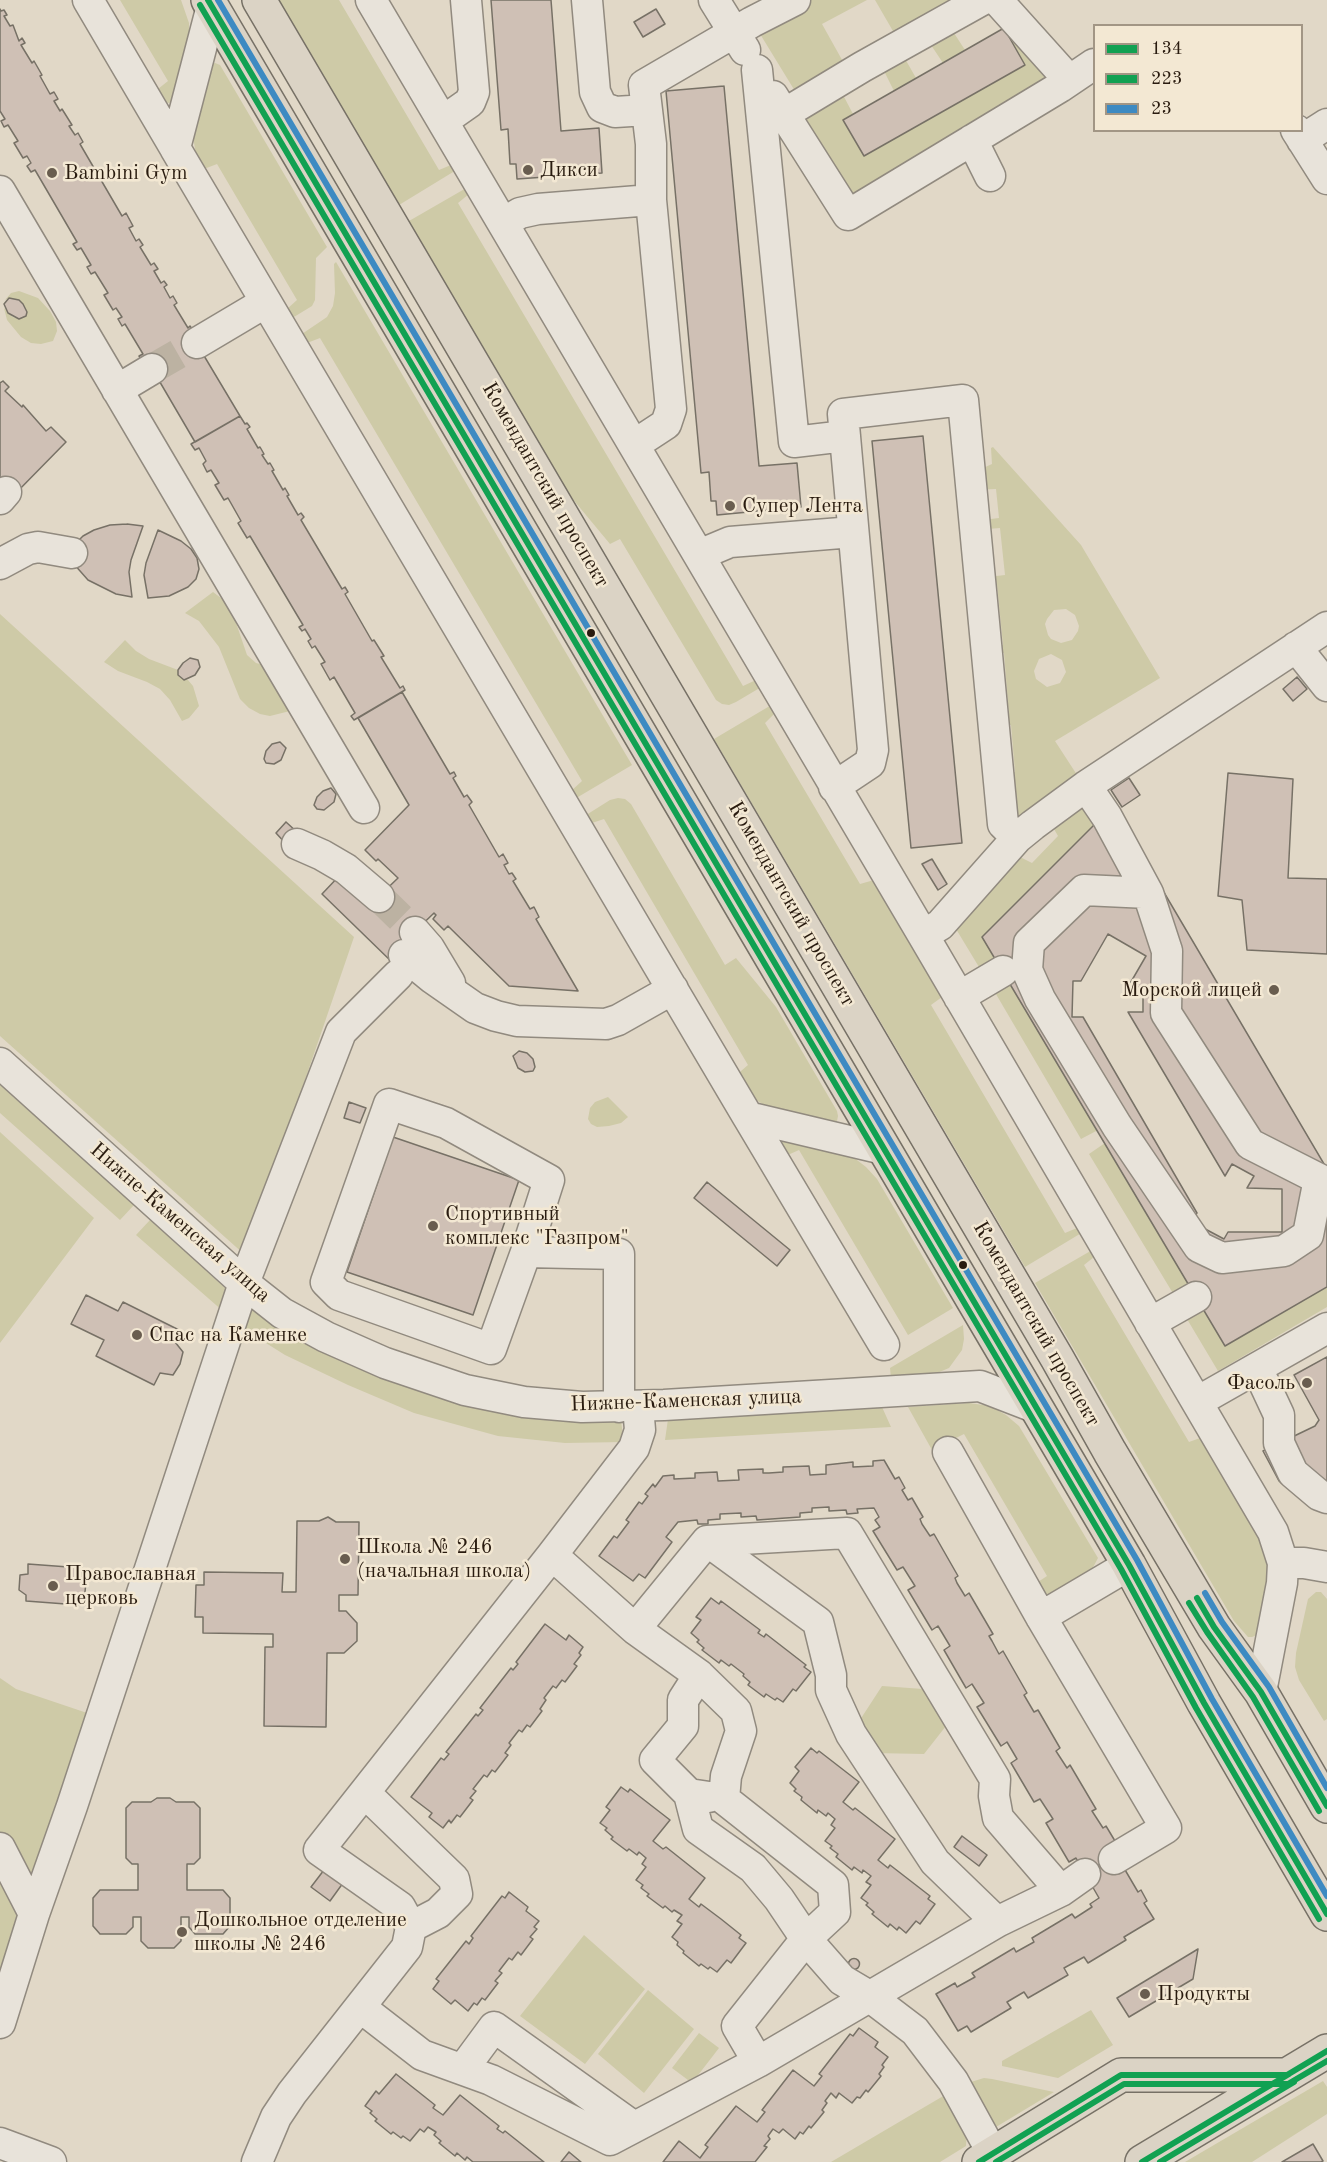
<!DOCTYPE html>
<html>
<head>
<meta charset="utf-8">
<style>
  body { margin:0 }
  #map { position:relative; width:1327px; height:2162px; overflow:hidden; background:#e1d8c7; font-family:"Old Standard TT",serif }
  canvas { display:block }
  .legend { position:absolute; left:1093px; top:24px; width:210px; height:108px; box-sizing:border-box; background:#f3e8d3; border:2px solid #a29685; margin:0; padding:8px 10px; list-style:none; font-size:18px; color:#291b0f }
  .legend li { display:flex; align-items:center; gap:12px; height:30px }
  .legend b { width:30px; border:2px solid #a29685 }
</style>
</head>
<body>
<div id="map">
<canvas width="1327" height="2162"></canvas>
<ul class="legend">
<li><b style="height:8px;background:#11a152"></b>134</li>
<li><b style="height:8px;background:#11a152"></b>223</li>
<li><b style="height:8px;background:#3d8ac2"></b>23</li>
</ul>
</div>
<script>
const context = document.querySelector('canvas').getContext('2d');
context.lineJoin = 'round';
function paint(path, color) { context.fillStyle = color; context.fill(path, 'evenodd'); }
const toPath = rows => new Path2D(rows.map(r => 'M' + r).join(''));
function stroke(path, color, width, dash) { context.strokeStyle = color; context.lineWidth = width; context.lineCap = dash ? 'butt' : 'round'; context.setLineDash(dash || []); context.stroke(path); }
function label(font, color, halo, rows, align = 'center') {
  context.font = font + ' "Old Standard TT",serif'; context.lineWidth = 5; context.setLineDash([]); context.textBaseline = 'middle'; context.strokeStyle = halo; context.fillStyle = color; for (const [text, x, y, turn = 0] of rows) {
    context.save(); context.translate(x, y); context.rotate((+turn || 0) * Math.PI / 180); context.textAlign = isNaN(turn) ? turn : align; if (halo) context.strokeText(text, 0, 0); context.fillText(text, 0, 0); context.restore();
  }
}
paint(toPath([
  [120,0,181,0,189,23,189,36,175,99,169,103,162,102,158,96,158,89,168,81],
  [278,0,339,0,439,170,451,165,458,169,399,205],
  [809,0,867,0,822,24,846,67,798,96,757,29],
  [875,0,968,0,897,38],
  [952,30,965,50,943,63,929,42],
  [1018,35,1054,81,861,206,784,114,842,93,853,114,843,120,864,156,1024,65,1010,38],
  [904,57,916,78,894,91,883,69],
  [215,63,220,65,327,247,316,258,315,300,312,306,289,320,287,309,297,300,217,164,204,169,197,161,192,130,210,64],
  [468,187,469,194,458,203,743,686,756,680,763,686,736,702,729,705,722,704,716,700,620,539,610,544,571,497,409,221],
  [336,262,632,765,573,800,570,792,582,781,320,338,307,343,299,336,327,317,333,306,335,293,334,264],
  [19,291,38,298,50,311,56,322,57,331,53,341,41,344,31,343,21,337,7,320,4,308,13,317,19,319,26,316,26,309,19,300,9,298,5,300,11,293],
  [993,447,1081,545,1160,678,1055,741,1081,781,1015,836,998,772,1015,772,1011,725,994,726,993,718,1009,716,1004,653,987,654,987,647,1003,645,997,585,981,586,980,578,1005,575,1000,528,975,530,975,521,999,518,996,489,972,490,970,474,992,464,991,448],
  [1066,609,1075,615,1079,626,1078,631,1072,640,1061,643,1051,639,1048,635,1045,624,1047,619,1054,610],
  [1051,654,1062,660,1066,672,1060,683,1047,687,1036,679,1034,671,1039,659],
  [213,592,225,601,233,614,247,655,256,663,268,666,294,710,270,716,260,714,249,708,240,699,219,647,199,621,185,613],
  [0,614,354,937,245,1255,0,1036],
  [125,640,136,651,149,659,178,670,180,678,188,680,193,686,199,706,189,718,182,721,170,700,160,689,147,682,118,671,104,662],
  [773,704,775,713,765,723,860,884,874,880,942,992,942,997,931,1005,1065,1233,1077,1228,1083,1232,1025,1267,714,739],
  [618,798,625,799,631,804,725,965,736,958,776,1007,837,1111,838,1116,837,1121,832,1124,769,1108,756,1100,746,1091,738,1076,741,1071,748,1065,604,819,589,824,583,817,610,800],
  [1085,803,1096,823,982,937,999,965,982,972,956,929,1020,857,1032,863,1058,836,1054,829,1055,823],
  [1007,979,1098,1130,1081,1139,993,989],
  [0,1085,134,1205,120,1220,0,1113],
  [608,1097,628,1117,621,1123,609,1126,597,1127,591,1124,588,1119,590,1108,595,1102],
  [0,1132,94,1218,0,1343],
  [784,1138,853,1157,866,1167,877,1179,953,1308,908,1335,799,1150,790,1154,784,1154,780,1141],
  [1105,1143,1190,1287,1174,1295,1089,1154],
  [150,1220,225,1288,224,1312,136,1235],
  [1094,1249,1094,1257,1084,1265,1189,1442,1200,1438,1206,1439,1271,1560,1257,1635,1252,1637,1248,1637,1234,1621,1035,1283],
  [1327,1287,1327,1307,1218,1371,1184,1314,1200,1303,1225,1346],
  [251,1307,461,1404,520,1417,579,1422,621,1421,624,1442,565,1443,498,1436,414,1413,348,1385,285,1355,239,1326],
  [963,1325,964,1339,962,1350,949,1368,937,1373,891,1378,890,1368],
  [969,1403,990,1406,1006,1415,1019,1426,1098,1558,1089,1575,1045,1601,1035,1584,1047,1576,964,1434,932,1450,908,1407],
  [882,1407,891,1427,665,1440,668,1419],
  [1316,1592,1321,1592,1327,1599,1327,1719,1324,1721,1299,1680,1295,1667,1296,1653,1308,1599],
  [0,1678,16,1689,93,1715,0,1988],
  [882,1686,923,1689,946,1726,924,1754,873,1753,856,1726],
  [584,1935,645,1989,585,2064,520,2016],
  [648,1990,694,2029,644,2093,598,2054],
  [1091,2010,1113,2045,1058,2078,1002,2066,1002,2061],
  [699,2033,719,2048,692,2083,672,2068],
  [984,2078,992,2079,1054,2092,996,2127,983,2118,961,2085],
  [1323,2081,1327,2087,1327,2114,1252,2162,1185,2162],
  [945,2095,967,2129,966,2146,940,2162,831,2162]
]), '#cecaa7');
const building = toPath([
  [491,0,551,0,561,131,599,128,602,173,517,179,516,164,510,164,508,129,501,130,491,0],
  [0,9,1,11,4,10,7,15,4,16,10,26,13,25,19,41,22,38,25,43,21,45,32,63,34,61,42,75,40,76,50,94,54,92,58,99,54,101,60,111,62,109,72,125,69,126,75,135,78,133,83,142,80,144,122,216,126,213,133,226,129,228,136,241,139,239,143,245,140,247,151,265,154,263,158,269,154,271,161,283,164,281,167,285,164,287,170,298,173,296,177,303,174,305,188,328,190,326,194,332,191,334,240,416,195,442,147,360,143,362,139,356,143,354,125,324,122,326,118,319,122,317,116,308,113,310,104,295,108,293,95,272,91,274,87,267,91,265,81,248,77,250,73,244,77,242,35,170,31,172,27,166,31,163,27,156,23,158,14,143,18,141,8,125,4,127,1,121,5,119,0,111,0,9],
  [656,9,665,24,643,37,634,22,656,9],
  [1004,28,1025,65,864,156,843,120,1004,28],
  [724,86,759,466,797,463,801,507,717,515,716,501,711,501,709,472,701,473,666,91,724,86],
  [9,298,19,300,23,304,27,312,26,316,19,319,8,313,4,304,9,298],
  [3,381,9,387,5,391,22,407,23,405,46,431,51,427,66,442,12,497,0,486,0,383,3,381],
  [240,416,245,424,247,423,250,427,247,429,258,448,260,447,264,454,262,455,268,464,270,463,274,470,272,471,283,490,285,488,289,495,287,496,298,515,301,513,304,517,301,520,342,589,345,587,348,592,345,594,372,641,374,640,384,656,381,657,400,688,403,686,405,690,354,720,351,716,355,713,334,677,330,680,321,664,325,662,315,646,312,648,308,641,311,639,305,629,302,631,299,627,303,625,297,615,250,536,247,538,238,523,241,521,228,498,224,500,215,485,219,483,211,470,207,472,203,464,206,461,199,448,195,450,191,444,240,416],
  [923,436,962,843,911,848,872,441,923,436],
  [127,524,143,526,131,560,129,572,132,597,116,594,88,580,73,563,76,543,83,536,94,530,110,525,127,524],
  [158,530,181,541,191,549,197,558,199,569,196,579,188,587,169,596,148,598,144,575,146,563,158,530],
  [190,658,198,660,200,667,195,675,184,680,178,675,178,670,183,663,190,658],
  [1297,677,1307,689,1293,701,1283,689,1297,677],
  [402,692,450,774,454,772,456,776,453,778,464,797,467,795,472,802,469,805,499,857,503,854,508,863,504,865,509,874,512,873,516,879,513,881,530,909,534,907,539,917,536,919,578,991,509,986,448,926,444,930,433,919,436,915,434,913,407,939,395,965,322,894,341,874,371,904,398,878,378,859,376,861,365,850,409,805,358,718,402,692],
  [280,742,286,748,281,760,274,764,266,763,264,759,266,751,272,744,280,742],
  [1228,773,1293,779,1288,878,1327,879,1327,954,1247,950,1242,900,1218,896,1228,773],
  [1129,778,1140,795,1122,807,1111,790,1129,778],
  [331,788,336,794,334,802,324,810,317,809,314,805,317,797,323,791,331,788],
  [1116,811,1327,1169,1327,1287,1225,1346,982,937,1096,823,1116,811],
  [286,822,298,833,287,845,276,833,286,822],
  [932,859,947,884,938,890,922,864,932,859],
  [1108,934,1146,956,1128,987,1143,987,1143,1012,1128,1012,1225,1176,1232,1164,1254,1176,1247,1188,1282,1189,1282,1232,1228,1232,1224,1239,1192,1222,1197,1213,1083,1017,1072,1017,1073,981,1081,981,1108,934],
  [519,1051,527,1053,533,1059,535,1067,533,1071,525,1072,518,1068,513,1056,519,1051],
  [349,1102,366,1108,360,1123,344,1118,349,1102],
  [393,1137,519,1180,473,1315,347,1272,393,1137],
  [707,1182,790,1250,777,1266,694,1198,707,1182],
  [86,1295,118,1311,123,1302,181,1331,175,1342,183,1352,180,1364,173,1375,160,1373,154,1385,96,1356,104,1340,71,1324,86,1295],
  [1327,1357,1327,1508,1295,1494,1279,1481,1263,1451,1315,1426,1319,1420,1294,1375,1327,1357],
  [884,1460,895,1479,899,1477,905,1488,902,1490,908,1500,912,1498,923,1517,920,1519,922,1524,930,1536,934,1534,958,1576,955,1578,957,1583,965,1596,969,1593,993,1634,989,1636,992,1641,999,1654,1003,1651,1027,1693,1024,1695,1034,1712,1038,1710,1060,1748,1056,1751,1067,1768,1070,1765,1096,1809,1092,1811,1103,1828,1106,1826,1118,1846,1121,1863,1138,1892,1141,1890,1147,1901,1144,1903,1154,1919,1124,1937,1126,1940,1088,1963,1084,1957,1064,1968,1068,1975,1028,1998,1024,1992,1007,2002,1011,2008,971,2032,967,2026,958,2031,936,1994,955,1983,957,1987,975,1977,972,1973,1014,1948,1016,1952,1034,1942,1032,1938,1072,1914,1075,1918,1092,1907,1090,1904,1099,1898,1076,1858,1069,1862,1046,1823,1053,1819,1040,1799,1034,1802,1011,1763,1017,1759,1007,1742,1001,1746,977,1707,984,1703,972,1684,966,1688,944,1650,950,1646,938,1626,932,1630,908,1590,915,1586,903,1567,897,1570,873,1531,880,1527,875,1520,879,1517,874,1508,857,1509,858,1513,847,1514,846,1510,829,1511,829,1507,812,1508,812,1512,800,1513,800,1517,757,1520,756,1516,741,1517,741,1513,720,1514,720,1519,708,1520,708,1524,698,1524,697,1520,678,1522,666,1537,672,1542,645,1578,639,1574,633,1581,599,1556,614,1536,617,1538,629,1522,626,1520,639,1502,642,1504,648,1496,645,1494,653,1484,655,1487,663,1476,674,1475,674,1479,695,1478,695,1473,717,1472,718,1481,739,1480,738,1470,763,1469,763,1473,769,1473,783,1472,783,1467,809,1466,810,1475,826,1474,826,1465,853,1462,853,1467,873,1466,873,1461,884,1460],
  [328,1517,336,1522,359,1522,358,1595,339,1595,339,1611,346,1611,357,1623,357,1641,344,1653,327,1653,326,1727,264,1726,265,1647,273,1647,273,1634,203,1633,203,1617,195,1617,196,1585,204,1585,204,1572,283,1573,282,1592,296,1592,297,1521,319,1521,328,1517],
  [28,1564,82,1568,81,1576,86,1582,85,1592,80,1596,79,1605,26,1601,26,1595,19,1590,20,1575,28,1574,28,1564],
  [711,1598,719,1604,721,1601,760,1630,758,1633,764,1637,766,1634,806,1665,804,1667,811,1672,796,1691,793,1689,783,1702,777,1698,775,1700,766,1694,764,1697,748,1685,750,1682,743,1676,744,1674,731,1664,729,1666,721,1660,719,1663,702,1650,704,1648,697,1642,699,1640,691,1633,701,1620,696,1617,711,1598],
  [545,1624,566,1640,569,1635,583,1647,579,1653,581,1655,574,1664,577,1666,565,1682,562,1680,556,1688,553,1686,544,1698,546,1700,540,1709,542,1711,530,1727,527,1725,522,1732,519,1730,509,1743,511,1745,505,1753,508,1755,495,1772,492,1770,487,1777,484,1775,473,1789,476,1791,470,1798,473,1800,460,1817,457,1815,451,1823,449,1820,443,1828,429,1817,432,1813,411,1797,441,1758,444,1760,449,1754,446,1752,476,1714,478,1716,483,1710,480,1708,511,1668,513,1670,518,1664,516,1662,545,1624],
  [811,1748,817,1753,819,1751,859,1782,843,1802,853,1810,855,1808,895,1839,878,1860,888,1868,890,1865,930,1896,928,1899,935,1904,920,1924,916,1921,906,1933,899,1927,897,1930,890,1924,888,1927,872,1914,874,1912,866,1905,868,1903,861,1898,871,1885,866,1882,871,1876,863,1870,862,1873,854,1867,852,1870,836,1857,838,1854,830,1848,832,1846,825,1841,835,1828,831,1825,835,1819,828,1813,826,1816,818,1810,817,1813,801,1800,802,1797,794,1791,796,1789,790,1783,799,1771,795,1767,811,1748],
  [621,1787,628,1792,630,1789,670,1820,653,1841,663,1849,666,1847,705,1878,689,1899,699,1907,701,1904,721,1919,741,1935,739,1938,746,1943,731,1963,727,1960,717,1972,710,1967,708,1969,701,1964,699,1966,683,1953,684,1951,677,1945,678,1942,672,1937,682,1924,677,1921,682,1915,674,1910,672,1912,665,1906,663,1908,647,1896,649,1894,641,1888,643,1885,636,1880,646,1867,642,1864,646,1858,639,1852,637,1855,629,1849,627,1851,611,1839,613,1837,605,1830,607,1828,600,1823,610,1810,606,1807,621,1787],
  [157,1798,170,1798,176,1802,194,1802,200,1808,200,1858,194,1864,187,1864,187,1890,223,1890,230,1898,230,1926,223,1934,195,1934,189,1927,189,1917,181,1917,181,1941,174,1948,148,1948,141,1941,141,1917,133,1917,133,1927,126,1934,100,1934,93,1926,93,1898,100,1890,138,1890,138,1864,132,1864,126,1858,126,1808,132,1802,151,1802,157,1798],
  [962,1836,987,1855,979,1866,954,1847,962,1836],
  [324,1870,343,1883,330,1901,311,1887,324,1870],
  [509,1892,528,1907,526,1911,539,1921,534,1927,537,1929,530,1937,533,1939,521,1955,518,1952,512,1960,509,1958,499,1971,502,1973,495,1981,498,1983,485,2000,482,1998,477,2005,474,2003,468,2011,455,2000,451,2004,433,1989,439,1981,436,1979,466,1941,469,1944,473,1938,471,1936,502,1896,505,1898,509,1892],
  [1198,1949,1193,1979,1129,2017,1117,1998,1198,1949],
  '848.5 1964a5.5 5.5 0 1 1 11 0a5.5 5.5 0 1 1-11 0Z',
  [859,2028,878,2042,875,2047,888,2057,882,2065,884,2067,879,2074,881,2076,868,2092,866,2090,860,2098,857,2097,852,2103,839,2093,836,2098,831,2093,825,2101,827,2103,822,2110,824,2112,811,2128,809,2126,803,2134,800,2132,795,2139,783,2129,779,2133,773,2129,768,2136,770,2139,764,2146,767,2147,755,2162,663,2162,679,2141,700,2158,708,2147,705,2145,736,2106,757,2122,765,2112,762,2110,793,2070,814,2086,822,2076,819,2074,850,2034,853,2036,859,2028],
  [396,2074,435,2105,433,2108,443,2115,460,2095,499,2126,497,2129,503,2133,505,2131,544,2162,473,2162,467,2157,465,2160,457,2153,455,2156,439,2143,441,2141,434,2135,436,2132,428,2127,424,2132,420,2129,410,2141,403,2136,401,2138,393,2132,391,2134,375,2121,377,2119,370,2113,372,2111,365,2106,376,2091,379,2094,396,2074],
  [1313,2144,1323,2161,1321,2162,1282,2162,1313,2144],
  [569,2152,581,2162,561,2162,569,2152]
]);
paint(building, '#cfc0b5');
stroke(building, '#777166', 1.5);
stroke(toPath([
  [152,369,197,343],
  [379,897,415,932]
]), '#bcb2a2', 30, [30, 15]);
const minor = toPath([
  [88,0,175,148],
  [371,0,923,935,1273,1532,1283,1563,1282,1583,1261,1692],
  [587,0,595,92,602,107,615,112,647,110],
  [714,0,745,50],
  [997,0,1069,80],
  [212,6,175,148,748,1117,883,1149],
  [757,70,794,442,845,436],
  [773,96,784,114,862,67,982,0],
  [784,114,848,215,1060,87,1094,64],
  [443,121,470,102,474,92,466,0],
  [1296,130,1327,179],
  [972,140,990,176],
  [1302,140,1327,124],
  [0,191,364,808],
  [503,223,520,213,538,209,651,200],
  [197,343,266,302],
  [117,390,152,369],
  [634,445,666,424,671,409,651,200,651,144,644,85,752,22,795,0],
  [0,499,6,492],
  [699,555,730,542,853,532],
  [0,564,28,549,38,547,72,553],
  [1296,647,1327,686],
  [1086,786,1107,817,1148,893],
  [834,787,870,763,873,750,843,414,963,400,1003,824,1017,838],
  [297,844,322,855,346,869,379,897],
  [415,932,429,948,450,983],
  [923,935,940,925,1017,838,1033,825,1086,786,1327,627],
  [404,955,432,978,475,1008,496,1016,517,1021,606,1024,618,1020,673,989],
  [959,997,1003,971],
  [0,1063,244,1283,282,1313,326,1337,385,1363,465,1390,524,1402,582,1407,664,1405,980,1386,1037,1408],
  [748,1117,884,1345],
  [1319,1179,1308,1235,1284,1251,1222,1258,1199,1247,1117,1126,1040,999,1027,970,1029,943,1084,890,1148,893,1167,951,1166,1013,1250,1144,1319,1179,1327,1194],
  [526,1252,549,1180,446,1123,389,1104,326,1282,339,1295,491,1349,526,1252,619,1254,619,1407],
  [1150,1323,1196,1297],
  [1257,1368,1279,1415,1279,1443,1293,1473,1319,1495,1327,1498],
  [1197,1402,1327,1328],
  [948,1452,1041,1617,1166,1828,1114,1859],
  [707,1541,818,1622,831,1675,831,1690,851,1734,935,1862,997,1922],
  [552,1555,635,1629,699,1675,736,1711,741,1731,726,1776,724,1799,833,1885,835,1912,806,1939,737,2026,758,2062],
  [1283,1563,1304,1563,1327,1567],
  [1041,1617,1129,1565],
  [635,1629,707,1541,847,1533,995,1779,994,1796,998,1818,1061,1891],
  [699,1675,683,1700,683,1726,655,1760,689,1794,709,1797],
  [365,1793,454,1879,457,1894,438,1913,411,1927],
  [689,1794,698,1829,753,1868,779,1899,806,1939,842,1980,869,1996,915,2031,953,2081,993,2154],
  [0,1848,34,1914],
  [360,2007,422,2055,491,2080,610,2140,758,2062,997,1922,1061,1891,1085,1874],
  [0,2023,34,1914,72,1806,244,1283,341,1032,398,975],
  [463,2069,494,2027,634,2127],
  [0,2143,51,2162],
  [257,2162,276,2117,292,2093,407,1947,411,1927,400,1907,319,1850,552,1555,634,1448,640,1430,638,1406]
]);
const major = toPath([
  [208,0,1129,1565,1204,1703,1327,1914],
  [259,0,1057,1358,1110,1452,1214,1627,1261,1692,1327,1806],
  [979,2162,1121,2075,1287,2075],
  [1142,2162,1327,2051]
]);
stroke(minor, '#918a7f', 33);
stroke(major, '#777166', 36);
stroke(minor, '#e8e3da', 30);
stroke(major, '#dbd3c5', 33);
stroke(toPath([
  [208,0,1129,1565,1204,1703,1327,1914],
  [1197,1598,1214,1627,1261,1692,1327,1806],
  [979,2162,1121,2075,1287,2075,1327,2051],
  [1142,2162,1289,2074]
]), '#11a152', 6);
stroke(toPath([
  [200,5,1121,1569,1196,1708,1319,1919],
  [1189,1603,1207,1632,1253,1697,1319,1811],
  [996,2162,1124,2084,1288,2084,1327,2061],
  [1160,2162,1294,2082]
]), '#11a152', 6);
stroke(toPath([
  [218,0,1137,1560,1212,1699,1327,1896],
  [1205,1593,1222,1622,1269,1687,1327,1788]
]), '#3d8ac2', 6);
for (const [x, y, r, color] of [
  [528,170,6,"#695d4f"],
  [52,173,6,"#695d4f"],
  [730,506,6,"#695d4f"],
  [591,633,5,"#291b0f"],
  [1274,990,6,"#695d4f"],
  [433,1226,6,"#695d4f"],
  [963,1265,5,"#291b0f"],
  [137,1335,6,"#695d4f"],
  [1307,1383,6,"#695d4f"],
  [345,1559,6,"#695d4f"],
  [53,1586,6,"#695d4f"],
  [182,1932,6,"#695d4f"],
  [1145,1994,6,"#695d4f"]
]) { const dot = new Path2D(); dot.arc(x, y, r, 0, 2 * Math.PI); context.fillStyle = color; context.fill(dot); stroke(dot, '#f3e8d3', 2); }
label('21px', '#291b0f', '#f3e8d3', [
  ["Дикси",540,170],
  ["Bambini Gym",64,173],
  ["Супер Лента",742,506],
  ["Морской лицей",1262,990,"right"],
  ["Спортивный",445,1214],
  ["комплекс \"Газпром\"",445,1238],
  ["Спас на Каменке",149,1335],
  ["Фасоль",1295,1383,"right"],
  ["Школа № 246",357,1547],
  ["(начальная школа)",357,1571],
  ["Православная",65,1574],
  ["церковь",65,1598],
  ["Дошкольное отделение",194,1920],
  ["школы № 246",194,1944],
  ["Продукты",1157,1994]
], 'left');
label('21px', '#291b0f', '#f3e8d3', [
  ["Комендантский проспект",545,485,60],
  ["Комендантский проспект",791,904,60],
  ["Нижне-Каменская улица",180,1223,41],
  ["Комендантский проспект",1036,1324,60],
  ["Нижне-Каменская улица",686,1401,-2]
]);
</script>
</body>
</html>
